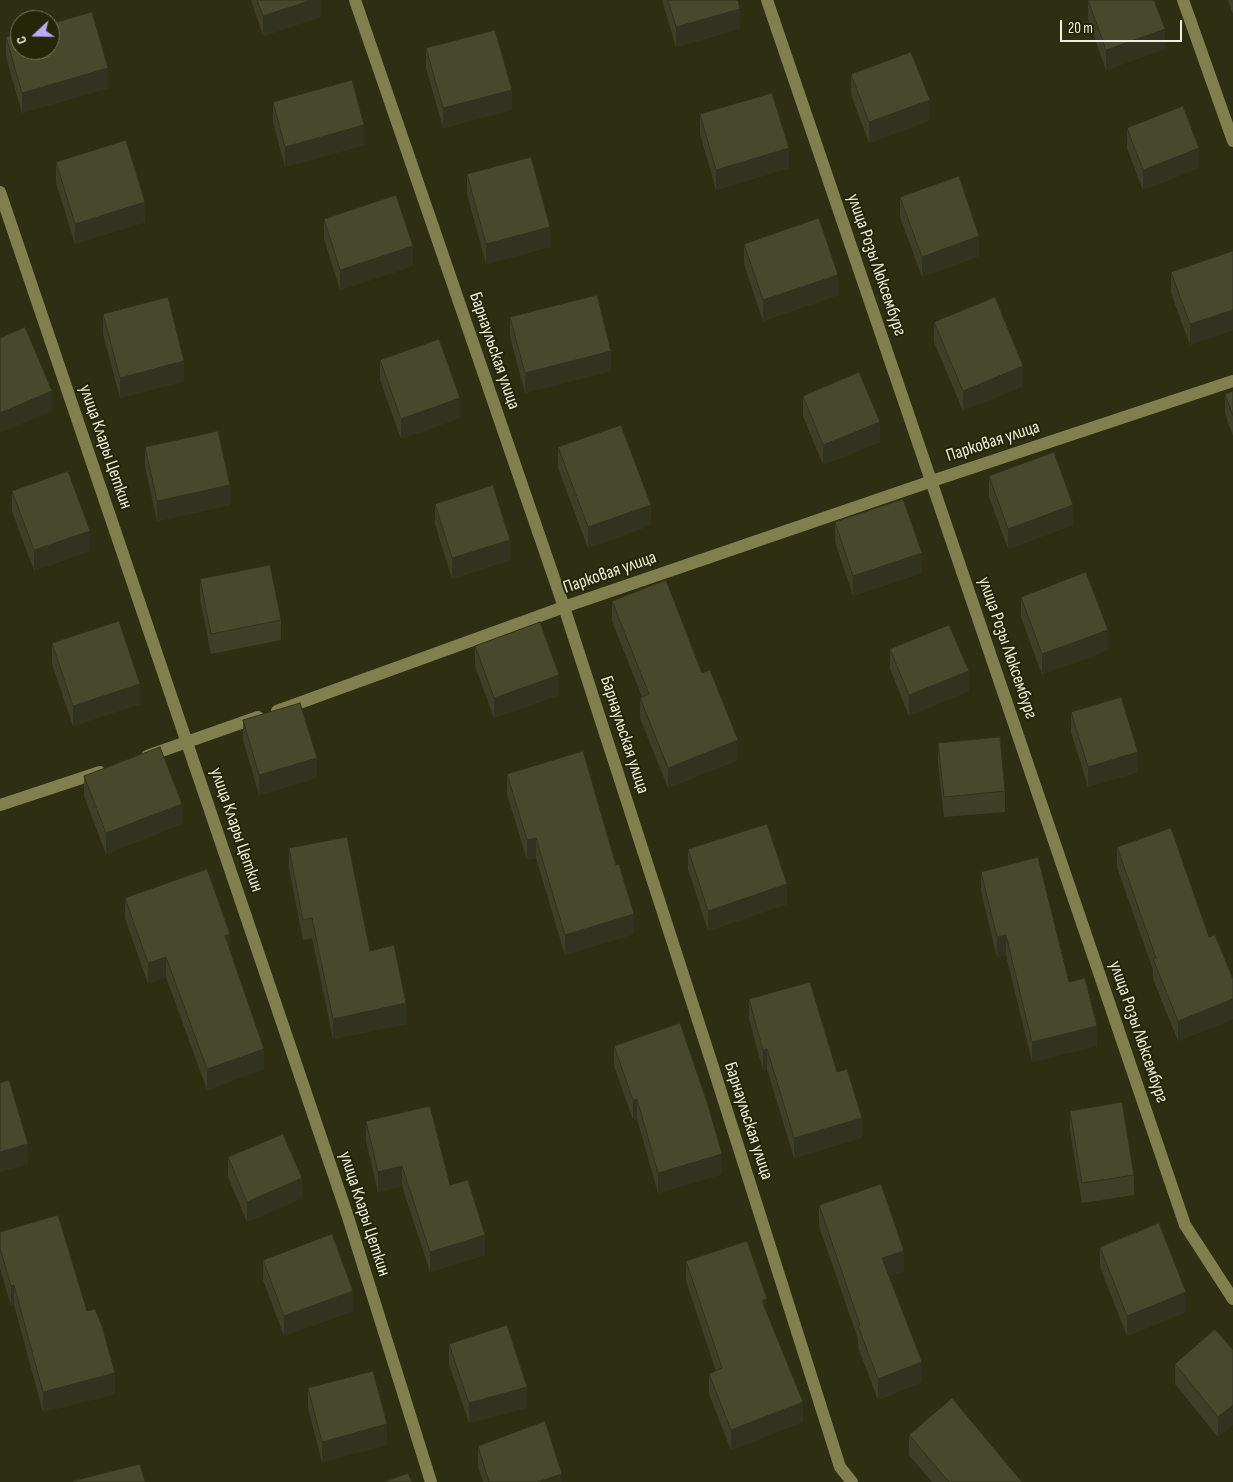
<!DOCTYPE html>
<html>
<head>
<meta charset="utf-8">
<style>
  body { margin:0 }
  #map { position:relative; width:1233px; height:1482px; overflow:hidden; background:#2e2f12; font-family:"Sofia Sans Condensed",sans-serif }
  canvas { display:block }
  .north { position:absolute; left:10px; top:10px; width:50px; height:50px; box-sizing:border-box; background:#252508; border:1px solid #75765e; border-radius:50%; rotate:249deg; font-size:14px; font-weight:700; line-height:20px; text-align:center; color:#eeefde }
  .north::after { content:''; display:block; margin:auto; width:18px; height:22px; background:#b5acf8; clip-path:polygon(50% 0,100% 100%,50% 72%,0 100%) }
  .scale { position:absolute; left:1060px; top:20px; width:122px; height:22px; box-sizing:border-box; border:2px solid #eeefde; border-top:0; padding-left:6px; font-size:15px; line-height:18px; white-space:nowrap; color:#eeefde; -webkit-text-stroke:4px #252508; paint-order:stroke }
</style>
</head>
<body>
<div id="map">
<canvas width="1233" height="1482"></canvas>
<div class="north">С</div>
<div class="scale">20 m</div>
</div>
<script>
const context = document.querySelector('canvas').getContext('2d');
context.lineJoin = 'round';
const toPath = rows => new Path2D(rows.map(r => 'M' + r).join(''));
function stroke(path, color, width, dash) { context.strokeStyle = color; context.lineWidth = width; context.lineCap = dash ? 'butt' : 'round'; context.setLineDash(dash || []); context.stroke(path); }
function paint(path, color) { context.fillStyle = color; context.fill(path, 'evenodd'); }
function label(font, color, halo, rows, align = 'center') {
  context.font = font + ' "Sofia Sans Condensed",sans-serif'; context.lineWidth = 4; context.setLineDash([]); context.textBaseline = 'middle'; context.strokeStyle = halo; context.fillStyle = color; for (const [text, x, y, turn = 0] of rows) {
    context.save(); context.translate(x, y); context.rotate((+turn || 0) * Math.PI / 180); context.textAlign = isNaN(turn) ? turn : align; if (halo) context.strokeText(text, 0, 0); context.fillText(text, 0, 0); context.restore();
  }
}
stroke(toPath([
  [355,0,564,607,714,1070,840,1467,852,1482],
  [767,0,1185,1225,1233,1299],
  [1183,0,1233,141],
  [0,192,347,1214,431,1482],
  [277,711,564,607,932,481,1233,381],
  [147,756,258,717],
  [0,805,100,772]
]), '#7f804e', 12);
paint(toPath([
  [251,0,321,0,321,17,263,36],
  [662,0,738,0,740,29,676,47],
  [1088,0,1154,0,1165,49,1106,70,1088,19],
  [1228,0,1233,0,1233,14],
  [6,37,108,88,22,113,6,57],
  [426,48,512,110,443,128,426,68],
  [851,74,930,120,869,143,851,94],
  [273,102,364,145,285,167,273,122],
  [700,114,789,168,716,190,700,134],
  [1127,128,1199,168,1143,190,1127,148],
  [56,162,145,222,75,244,56,183],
  [467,174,550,247,486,264,467,194],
  [900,197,979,256,922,277,900,217],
  [324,219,413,266,340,290,324,239],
  [744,244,838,295,763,321,744,264],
  [1233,251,1233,330,1190,345,1171,293,1171,272],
  [103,314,184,381,120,398,103,334],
  [510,317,611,371,525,393,510,337],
  [934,322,1023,386,963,411,934,342],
  [380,360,460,418,401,439,380,380],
  [1233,391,1233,436,1225,414,1225,394],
  [803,396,880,442,823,465,803,416],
  [145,447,230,505,157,521,145,467],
  [558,447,651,525,588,548,558,468],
  [989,476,1073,525,1008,549,989,497],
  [12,491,90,551,34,571,12,511],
  [435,504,510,560,452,579,435,524],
  [835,522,922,573,853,596,835,542],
  [200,579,281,620,281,640,211,654,200,599],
  [1021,597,1108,650,1042,675,1021,617],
  [612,601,702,673,738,760,668,788,640,718,640,698,642,697,612,621],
  [52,643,140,704,73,726,52,664],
  [475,646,559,695,494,718,475,666],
  [890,649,969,691,909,716,890,669],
  [1071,712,1138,772,1088,787,1071,732],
  [243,720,317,778,259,795,243,740],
  [938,743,1005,791,1005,812,944,817,938,763],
  [507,774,634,934,565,955,536,858,527,860,507,794],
  [84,776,182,824,106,854,84,796],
  [1117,847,1209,937,1233,979,1233,1019,1178,1041,1153,979,1153,970,1117,867],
  [289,848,370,951,406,1024,333,1039,312,938,303,940,289,868],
  [688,849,787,904,708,931,688,869],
  [981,872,1069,982,1097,1046,1032,1062,1006,955,997,957,981,892],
  [125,898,230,952,264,1069,207,1090,166,977,148,984,125,918],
  [749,999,862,1138,794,1158,767,1069,763,1070,749,1019],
  [614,1046,722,1174,658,1193,637,1119,633,1120,614,1066],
  [1070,1111,1134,1175,1134,1195,1082,1203,1070,1131],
  [366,1121,485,1255,430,1272,402,1186,378,1192,366,1141],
  [228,1157,302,1198,247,1222,228,1177],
  [819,1205,904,1271,889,1276,922,1382,878,1400,858,1347,858,1339,819,1226],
  [0,1232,87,1311,115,1394,43,1412,14,1305,11,1306,0,1268],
  [1100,1247,1186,1312,1127,1336,1100,1267],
  [263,1260,353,1311,284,1336,263,1280],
  [686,1261,767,1312,803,1422,731,1450,709,1394,709,1374,716,1371,686,1281],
  [449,1344,527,1408,469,1423,449,1364],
  [1233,1350,1218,1437,1175,1384,1175,1364],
  [308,1388,387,1445,322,1462,308,1408],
  [909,1435,1022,1482,932,1482,909,1455],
  [478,1446,562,1482,483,1482,478,1467]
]), '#3e3f26');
paint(toPath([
  [312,0,321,0,321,17,263,36,263,16],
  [740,9,740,29,676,47,676,27],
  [1165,29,1165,49,1106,70,1106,50],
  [108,68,108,88,22,113,22,93],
  [512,90,512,110,443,128,443,108],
  [930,100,930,120,869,143,869,122],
  [364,125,364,145,285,167,285,147],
  [789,148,789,168,716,190,716,170],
  [1199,148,1199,168,1143,190,1143,170],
  [145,202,145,222,75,244,75,224],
  [550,227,550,247,486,264,486,244],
  [979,236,979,256,922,277,922,257],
  [413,246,413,266,340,290,340,270],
  [838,275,838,295,763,321,763,300],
  [1233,310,1233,330,1190,345,1190,324],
  [611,351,611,371,525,393,525,373],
  [184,361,184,381,120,398,120,378],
  [1023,366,1023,386,963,411,963,391],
  [52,391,52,411,0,433,0,413],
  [460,398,460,418,401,439,401,419],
  [880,422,880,442,823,465,823,445],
  [230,485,230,505,157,521,157,501],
  [651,505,651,525,588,548,588,527],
  [1073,505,1073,525,1008,549,1008,529],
  [90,531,90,551,34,571,34,550],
  [510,540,510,560,452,579,452,558],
  [922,553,922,573,853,596,853,576],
  [1108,630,1108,650,1042,675,1042,654],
  [969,671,969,691,909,716,909,695],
  [559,675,559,695,494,718,494,698],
  [140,684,140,704,73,726,73,706],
  [738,740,738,760,668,788,668,768],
  [1138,752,1138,772,1088,787,1088,767],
  [317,758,317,778,259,795,259,775],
  [182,804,182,824,106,854,106,833],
  [536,838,536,858,527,860,527,840],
  [787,884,787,904,708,931,708,911],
  [634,914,634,934,565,955,565,935],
  [230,934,230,954,225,936],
  [1006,935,1006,955,997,957,997,937],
  [166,957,166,977,148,984,148,963],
  [1233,999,1233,1019,1178,1041,1178,1021],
  [406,1003,406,1024,333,1039,333,1019],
  [1097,1026,1097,1046,1032,1062,1032,1042],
  [264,1049,264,1069,207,1090,207,1069],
  [767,1049,767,1069,763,1070,763,1050],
  [637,1099,637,1119,633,1120,633,1100],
  [862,1118,862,1138,794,1158,794,1138],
  [28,1144,28,1164,0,1172,0,1152],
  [722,1154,722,1174,658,1193,658,1173],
  [402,1166,402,1186,378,1192,378,1172],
  [302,1178,302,1198,247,1222,247,1202],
  [485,1235,485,1255,430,1272,430,1252],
  [904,1251,904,1271,882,1279,882,1258],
  [14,1285,14,1305,11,1306,11,1286],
  [353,1291,353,1311,284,1336,284,1316],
  [1186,1292,1186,1312,1127,1336,1127,1316],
  [767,1299,767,1319,762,1301],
  [922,1362,922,1382,878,1400,878,1379],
  [115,1373,115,1394,43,1412,43,1392],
  [527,1387,527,1408,469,1423,469,1403],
  [803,1402,803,1422,731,1450,731,1430],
  [1233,1405,1233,1425,1218,1437,1218,1417],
  [387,1424,387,1445,322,1462,322,1442],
  [562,1474,562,1482,537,1482]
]), '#32331f');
const building = toPath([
  [257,0,312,0,263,16,257,0],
  [668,0,738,0,740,9,676,27,668,0],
  [1088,0,1154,0,1165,29,1106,50,1088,0],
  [92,12,108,68,22,93,6,37,20,33,20,50,50,50,50,24,92,12],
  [495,30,512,90,443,108,426,48,495,30],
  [911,52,930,100,869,122,851,74,911,52],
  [352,80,364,125,285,147,273,102,352,80],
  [772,93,789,148,716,170,700,114,772,93],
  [1183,106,1199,148,1143,170,1127,128,1183,106],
  [126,140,145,202,75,224,56,162,126,140],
  [531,157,550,227,486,244,467,174,531,157],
  [959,176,979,236,922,257,900,197,959,176],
  [396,195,413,246,340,270,324,219,396,195],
  [819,218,838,275,763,300,744,244,819,218],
  [1233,251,1233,310,1190,324,1171,272,1233,251],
  [597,295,611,351,525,373,510,317,597,295],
  [168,297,184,361,120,378,103,314,168,297],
  [995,297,1023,366,963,391,934,322,995,297],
  [25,327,52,391,0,413,0,338,25,327],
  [439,339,460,398,401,419,380,360,439,339],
  [859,372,880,422,823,445,803,396,859,372],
  [1233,391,1233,416,1225,394,1233,391],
  [621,425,651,505,588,527,558,447,621,425],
  [218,431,230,485,157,501,145,447,218,431],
  [1054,452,1073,505,1008,529,989,476,1054,452],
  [68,471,90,531,34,550,12,491,68,471],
  [493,485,510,540,452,558,435,504,493,485],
  [903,499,922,553,853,576,835,522,903,499],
  [270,565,281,620,211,634,200,579,270,565],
  [1086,572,1108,630,1042,654,1021,597,1086,572],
  [666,580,702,673,710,670,738,740,668,768,640,698,649,694,612,601,666,580],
  [119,621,140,684,73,706,52,643,119,621],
  [540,622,559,675,494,698,475,646,540,622],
  [949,625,969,671,909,695,890,649,949,625],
  [1121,697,1138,752,1088,767,1071,712,1121,697],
  [300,703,317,758,259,775,243,720,300,703],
  [1000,737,1005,791,944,797,938,743,1000,737],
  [160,747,182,804,106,833,84,776,160,747],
  [583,751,616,865,619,864,634,914,565,935,536,838,527,840,507,774,583,751],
  [767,824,787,884,708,911,688,849,767,824],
  [1171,828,1209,937,1215,935,1233,979,1233,999,1178,1021,1153,959,1156,958,1117,847,1171,828],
  [347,837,370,951,394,945,406,1003,333,1019,312,918,303,920,289,848,347,837],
  [1038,857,1069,982,1085,978,1097,1026,1032,1042,1006,935,997,937,981,872,1038,857],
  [207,869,230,934,225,936,264,1049,207,1069,166,957,148,963,125,898,207,869],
  [810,982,837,1072,847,1069,862,1118,794,1138,767,1049,763,1050,749,999,810,982],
  [680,1023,708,1105,722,1154,658,1173,637,1099,633,1100,614,1046,680,1023],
  [9,1080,28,1144,0,1152,0,1083,9,1080],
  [1122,1102,1134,1175,1082,1183,1070,1111,1122,1102],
  [430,1106,450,1185,468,1180,485,1235,430,1252,402,1166,378,1172,366,1121,430,1106],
  [283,1134,302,1178,247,1202,228,1157,283,1134],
  [881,1184,904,1251,882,1258,922,1362,878,1379,858,1326,860,1325,819,1205,881,1184],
  [58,1215,87,1311,95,1309,102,1326,115,1373,43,1392,14,1285,11,1286,0,1248,0,1232,58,1215],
  [1159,1223,1186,1292,1127,1316,1100,1247,1159,1223],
  [332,1234,353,1291,284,1316,263,1260,332,1234],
  [747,1241,767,1299,762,1301,803,1402,731,1430,709,1374,722,1368,686,1261,747,1241],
  [507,1325,527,1387,469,1403,449,1344,507,1325],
  [1215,1329,1233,1350,1233,1405,1218,1417,1175,1364,1215,1329],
  [373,1371,387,1424,322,1442,308,1388,373,1371],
  [952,1398,1022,1482,949,1482,909,1435,952,1398],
  [545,1421,562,1474,537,1482,489,1482,478,1446,545,1421],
  [140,1464,145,1482,73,1482,73,1481,140,1464],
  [408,1473,412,1482,384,1482,408,1473]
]);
paint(building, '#48492c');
stroke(building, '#32331f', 1);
label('18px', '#eeefde', '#252508', [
  ["улица Розы Люксембург",876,265,71],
  ["Барнаульская улица",494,351,71],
  ["Парковая улица",993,442,-18],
  ["улица Клары Цеткин",105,447,71],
  ["Парковая улица",610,573,-19],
  ["улица Розы Люксембург",1007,648,71],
  ["Барнаульская улица",624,735,72],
  ["улица Клары Цеткин",236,830,71],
  ["улица Розы Люксембург",1138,1032,71],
  ["Барнаульская улица",748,1121,72],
  ["улица Клары Цеткин",364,1214,72]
]);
</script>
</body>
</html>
